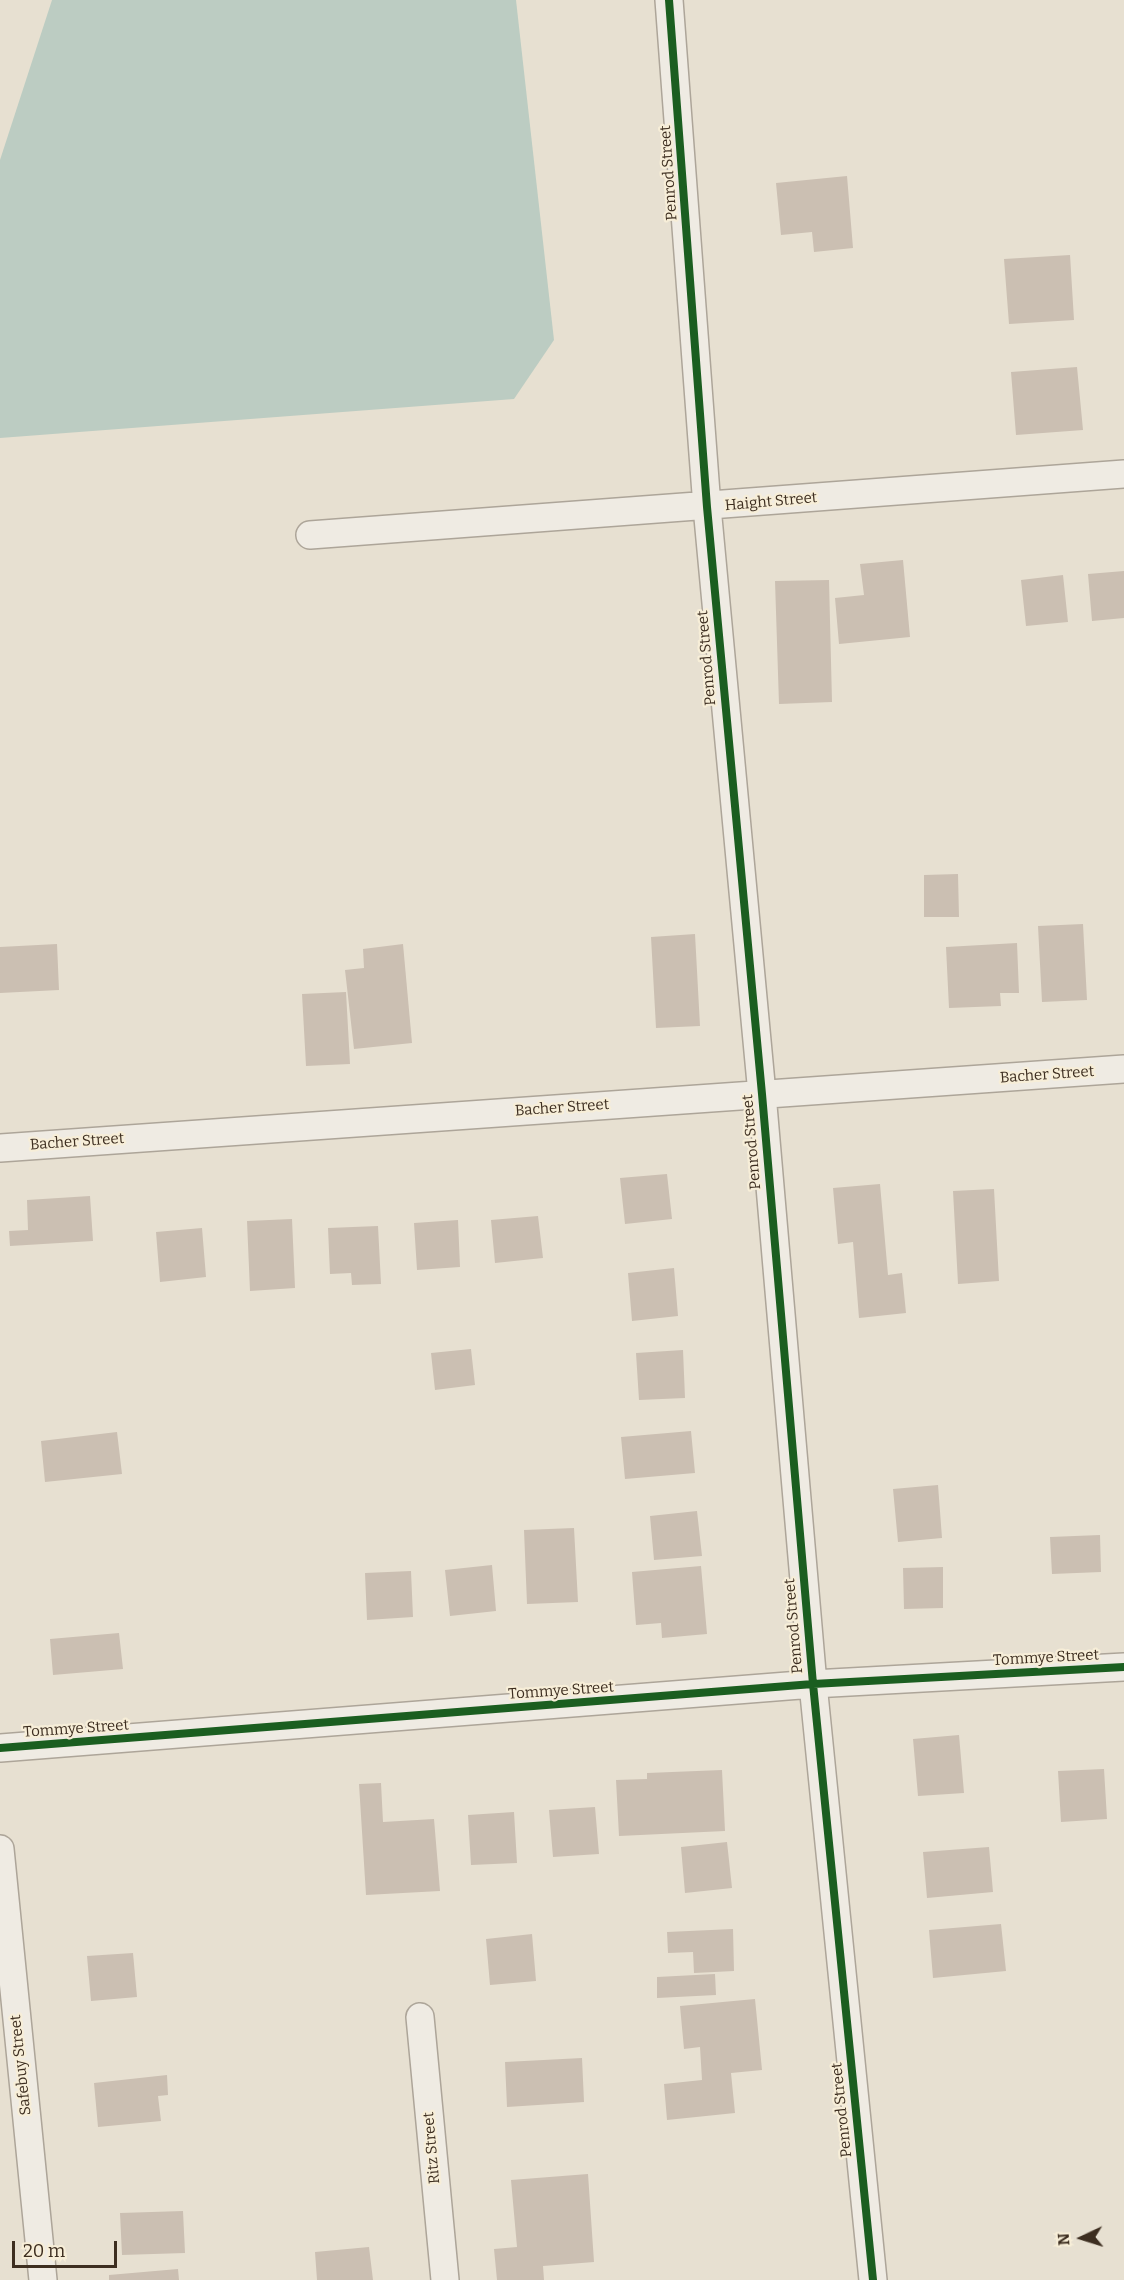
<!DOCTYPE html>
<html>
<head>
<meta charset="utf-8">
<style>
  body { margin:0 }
  #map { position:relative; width:1124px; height:2280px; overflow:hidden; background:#e7e0d1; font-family:Bitter,serif }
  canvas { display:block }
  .north { position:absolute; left:1052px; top:2208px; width:60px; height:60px; -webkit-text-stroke:4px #f7eed8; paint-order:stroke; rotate:266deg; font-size:16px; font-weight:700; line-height:24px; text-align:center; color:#3d2e20 }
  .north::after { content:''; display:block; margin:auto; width:21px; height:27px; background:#3d2e20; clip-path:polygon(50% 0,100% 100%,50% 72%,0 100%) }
  .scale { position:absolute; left:12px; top:2241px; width:105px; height:27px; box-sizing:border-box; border:3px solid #3d2e20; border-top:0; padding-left:8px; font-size:18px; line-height:21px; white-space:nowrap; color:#3d2e20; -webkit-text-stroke:4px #f7eed8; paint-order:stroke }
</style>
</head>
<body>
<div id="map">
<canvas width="1124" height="2280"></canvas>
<div class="north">N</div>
<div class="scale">20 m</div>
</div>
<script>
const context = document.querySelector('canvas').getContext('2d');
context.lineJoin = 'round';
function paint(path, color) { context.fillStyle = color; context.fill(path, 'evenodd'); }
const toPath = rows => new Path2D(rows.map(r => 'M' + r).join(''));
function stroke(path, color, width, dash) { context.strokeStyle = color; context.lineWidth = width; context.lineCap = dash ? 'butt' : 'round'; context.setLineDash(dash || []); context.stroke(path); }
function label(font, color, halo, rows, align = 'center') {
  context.font = font + ' Bitter,serif'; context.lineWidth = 4.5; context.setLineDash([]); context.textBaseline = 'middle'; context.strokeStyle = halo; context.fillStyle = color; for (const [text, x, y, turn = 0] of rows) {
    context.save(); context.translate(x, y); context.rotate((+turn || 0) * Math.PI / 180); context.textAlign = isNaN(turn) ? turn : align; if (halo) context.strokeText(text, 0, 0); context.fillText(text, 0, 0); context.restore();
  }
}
paint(toPath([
  [52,0,516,0,554,340,514,399,0,438,0,160]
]), '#bcccc2');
paint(toPath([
  [847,176,853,248,814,252,812,232,781,235,776,183],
  [1070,255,1074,320,1009,324,1004,259],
  [1077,367,1083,430,1016,435,1011,372],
  [903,560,910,637,839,644,835,598,864,595,860,564],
  [1124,571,1124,618,1092,621,1088,574],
  [1063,575,1068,622,1026,626,1021,580],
  [829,580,832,702,779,704,775,581],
  [958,874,959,917,924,917,924,875],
  [1083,924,1087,1000,1042,1002,1038,926],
  [695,934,700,1026,656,1028,651,937],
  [1017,943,1019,993,1000,993,1001,1006,949,1008,946,947],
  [57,944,59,990,0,993,0,947],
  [403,944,412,1043,354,1049,345,970,364,968,363,949],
  [346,992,350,1064,306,1066,302,994],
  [667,1174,672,1219,625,1224,620,1178],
  [880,1184,888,1275,902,1273,906,1313,859,1318,853,1242,838,1244,833,1188],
  [994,1189,999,1281,958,1284,953,1191],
  [90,1196,93,1241,10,1246,9,1231,28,1230,27,1200],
  [538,1216,543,1258,495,1263,491,1220],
  [292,1219,295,1288,250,1291,247,1221],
  [458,1220,460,1267,417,1270,414,1223],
  [378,1226,381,1284,352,1285,351,1273,330,1274,328,1228],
  [202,1228,206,1277,160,1282,156,1232],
  [674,1268,678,1316,632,1321,628,1273],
  [471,1349,475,1385,435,1390,431,1353],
  [683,1350,685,1398,639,1400,636,1353],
  [691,1431,695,1473,625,1479,621,1437],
  [117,1432,122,1474,45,1482,41,1441],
  [938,1485,942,1538,898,1542,893,1489],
  [697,1511,702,1556,654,1560,650,1516],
  [574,1528,578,1602,527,1604,524,1530],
  [1100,1535,1101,1572,1052,1574,1050,1537],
  [492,1565,496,1611,450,1616,445,1570],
  [701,1566,707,1634,662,1638,661,1623,636,1625,632,1572],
  [943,1567,943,1608,904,1609,903,1568],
  [411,1571,413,1617,367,1620,365,1573],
  [119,1633,123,1669,53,1675,50,1639],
  [959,1735,964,1793,918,1796,913,1739],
  [1104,1769,1107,1819,1061,1822,1058,1771],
  [722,1770,725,1831,619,1836,616,1780,647,1779,647,1773],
  [381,1783,383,1822,434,1819,440,1891,366,1895,359,1784],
  [595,1807,599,1854,553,1857,549,1810],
  [514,1812,517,1863,471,1865,468,1815],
  [727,1842,732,1888,685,1893,681,1847],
  [989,1847,993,1892,927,1898,923,1852],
  [1001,1924,1006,1971,933,1978,929,1930],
  [733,1929,734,1971,694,1973,693,1952,668,1953,667,1932],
  [532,1934,536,1981,490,1985,486,1939],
  [133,1953,137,1997,91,2001,87,1956],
  [715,1974,716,1995,657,1998,657,1977],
  [755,1999,762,2070,731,2073,735,2113,667,2120,664,2084,702,2080,700,2047,684,2049,680,2006],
  [582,2058,584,2102,507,2107,505,2062],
  [167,2075,168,2095,158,2096,161,2121,98,2127,94,2083],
  [588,2174,594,2262,543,2266,544,2280,497,2280,494,2249,517,2247,511,2180],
  [183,2211,185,2253,122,2255,120,2213],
  [369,2247,373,2280,317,2280,315,2252],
  [178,2269,179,2280,109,2280,109,2275]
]), '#cbbfb2');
const minor = toPath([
  [669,0,707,507,762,1094,813,1684,873,2280],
  [310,535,1124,474],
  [0,1148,1124,1069],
  [0,1748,813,1684,1124,1667],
  [0,1849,43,2280],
  [420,2017,445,2280]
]);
stroke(minor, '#ada599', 30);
stroke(minor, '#efebe3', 27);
stroke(toPath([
  [669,0,707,507,762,1094,813,1684,873,2280],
  [0,1748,813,1684,1124,1667]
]), '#1b5e20', 8);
label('15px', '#3d2e20', '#f7eed8', [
  ["Penrod Street",669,173,-94],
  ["Haight Street",771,502,-5],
  ["Penrod Street",707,658,-95],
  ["Bacher Street",1047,1075,-4],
  ["Bacher Street",562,1108,-4],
  ["Bacher Street",77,1142,-4],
  ["Penrod Street",752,1142,-95],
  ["Penrod Street",794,1626,-95],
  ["Tommye Street",1046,1658,-3],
  ["Tommye Street",561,1691,-4],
  ["Tommye Street",76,1729,-4],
  ["Safebuy Street",21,2065,-96],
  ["Penrod Street",842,2110,-96],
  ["Ritz Street",432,2148,-95]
]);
</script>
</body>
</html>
